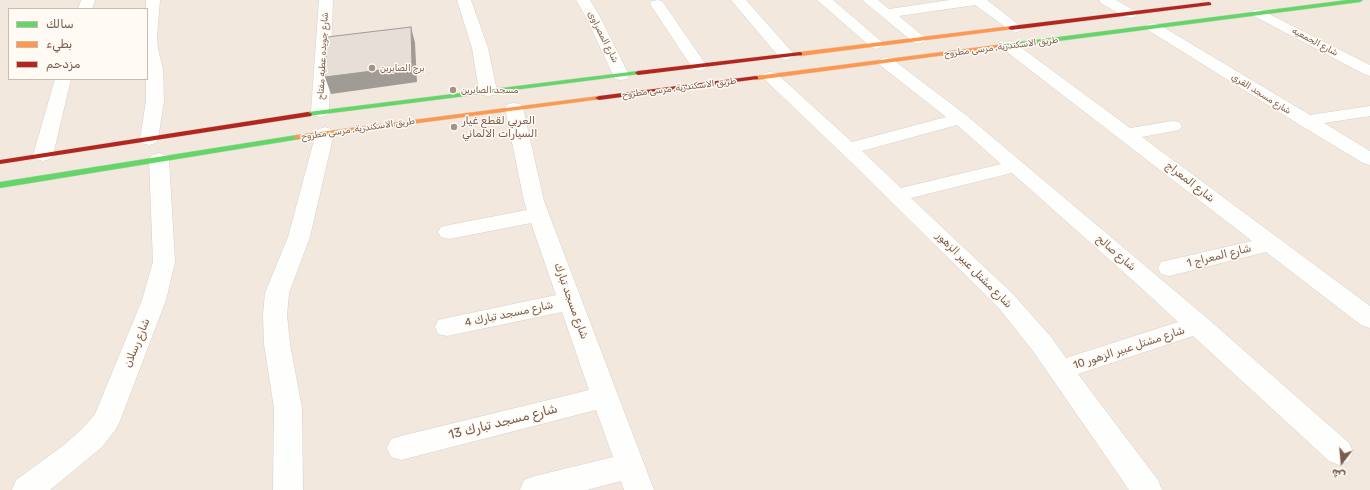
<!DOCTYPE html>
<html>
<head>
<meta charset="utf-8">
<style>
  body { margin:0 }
  #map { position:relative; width:1370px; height:490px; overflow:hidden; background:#f9f5f0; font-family:Rubik,"Noto Sans Arabic",sans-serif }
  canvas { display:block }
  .legend { position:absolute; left:8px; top:8px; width:140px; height:72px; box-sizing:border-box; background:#fffaf3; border:1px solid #cabbb1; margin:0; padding:5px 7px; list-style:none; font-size:12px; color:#7a5c4d }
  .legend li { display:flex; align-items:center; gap:8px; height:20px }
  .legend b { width:20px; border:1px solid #cabbb1 }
  .north { position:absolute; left:1322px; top:442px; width:40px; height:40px; -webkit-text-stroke:3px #fffaf3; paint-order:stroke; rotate:196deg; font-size:11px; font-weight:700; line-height:16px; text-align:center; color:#7a5c4d }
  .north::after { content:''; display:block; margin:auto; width:14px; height:18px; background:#7a5c4d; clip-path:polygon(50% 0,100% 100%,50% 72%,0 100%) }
</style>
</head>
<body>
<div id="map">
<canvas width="1370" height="490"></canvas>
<ul class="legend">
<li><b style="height:5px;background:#63d668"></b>سالك</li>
<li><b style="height:5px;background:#ff974d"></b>بطيء</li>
<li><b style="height:5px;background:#b3261e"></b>مزدحم</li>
</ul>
<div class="north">ش</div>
</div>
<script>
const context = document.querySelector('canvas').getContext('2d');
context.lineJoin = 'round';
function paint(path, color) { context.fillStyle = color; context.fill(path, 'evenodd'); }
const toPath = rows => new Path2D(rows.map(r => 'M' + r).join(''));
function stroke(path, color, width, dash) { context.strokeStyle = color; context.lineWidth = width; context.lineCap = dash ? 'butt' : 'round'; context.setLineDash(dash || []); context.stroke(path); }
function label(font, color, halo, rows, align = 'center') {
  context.font = font + ' Rubik,"Noto Sans Arabic",sans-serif'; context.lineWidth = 3; context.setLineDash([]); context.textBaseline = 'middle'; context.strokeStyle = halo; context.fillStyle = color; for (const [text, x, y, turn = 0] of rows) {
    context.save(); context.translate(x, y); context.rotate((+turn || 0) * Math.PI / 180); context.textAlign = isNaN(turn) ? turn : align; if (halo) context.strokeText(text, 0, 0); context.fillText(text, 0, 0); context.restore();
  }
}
paint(toPath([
  [0,0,1370,0,1370,490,0,490],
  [9,9,147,9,147,79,9,79]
]), '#f2e8de');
const street = toPath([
  [81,0,95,0,92,9,78,9,81,0],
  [146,0,160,0,157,37,158,49,163,69,164,101,158,139,156,143,149,145,142,143,140,139,146,101,146,0],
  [319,0,333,0,329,112,326,116,320,117,314,116,311,112,319,0],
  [457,0,471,0,488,48,497,91,494,95,488,96,482,95,479,91,472,48,457,0],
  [576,0,590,0,600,17,629,75,627,79,621,80,615,79,613,75,586,17,576,0],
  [658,0,662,1,707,66,705,69,699,71,693,69,691,66,650,4,652,1,658,0],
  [731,0,746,0,792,52,794,55,792,58,786,60,780,58,731,0],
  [817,0,833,0,881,41,884,44,881,47,876,49,871,47,817,0],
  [862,0,878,0,889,9,950,0,987,0,1023,28,1021,31,1016,32,1011,31,975,5,899,16,923,36,926,39,923,42,918,44,913,42,862,0],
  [1099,0,1116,0,1135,11,1137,14,1135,17,1130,18,1125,17,1101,3,1099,0],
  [1259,9,1370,65,1370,76,1364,74,1254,16,1252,13,1254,10,1259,9],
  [1153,23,1158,24,1310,115,1370,106,1370,116,1324,123,1370,151,1370,165,1363,163,1300,125,1148,30,1146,27,1148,24,1153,23],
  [1009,41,1015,43,1130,128,1173,121,1179,122,1182,126,1179,130,1142,137,1370,306,1370,328,1361,325,1266,252,1169,276,1161,274,1158,268,1161,262,1252,241,1003,49,1001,46,1003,43,1009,41],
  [886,57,892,59,966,115,1207,318,1349,443,1353,452,1349,461,1339,465,1329,461,1193,336,1078,374,1158,480,1162,490,1129,490,1033,351,997,306,850,161,762,77,764,73,770,72,776,73,852,142,946,117,880,65,878,62,880,59,886,57],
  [957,125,1001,164,901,188,862,151,957,125],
  [1012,173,1138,285,1178,322,1066,358,1051,337,1013,294,911,198,1012,173],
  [55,79,71,79,53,155,50,159,43,161,36,159,33,155,55,79],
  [514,103,520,104,523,108,544,201,654,490,624,490,621,481,587,490,520,490,524,480,535,476,613,457,596,410,401,460,391,457,387,448,391,439,401,436,589,390,562,312,447,336,438,334,435,327,438,320,447,318,556,295,531,223,449,239,441,237,438,232,441,227,449,225,527,210,524,201,505,108,508,104,514,103],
  [325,127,331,129,334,133,310,237,289,293,287,315,290,344,302,408,303,490,273,490,274,408,264,344,263,315,265,293,288,237,316,133,319,129,325,127],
  [159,153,166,155,169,159,175,262,166,300,120,421,116,429,102,447,50,490,12,490,16,480,64,445,82,429,95,414,142,300,153,262,149,159,152,155,159,153]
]);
const fast = toPath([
  [1347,0,1363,0,1360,2,1004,48,1001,46,1004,44,1347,0],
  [638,71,640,72,640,74,308,116,304,114,308,112,638,71],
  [297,135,301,137,300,139,0,188,0,182,297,135]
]);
const slow = toPath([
  [1011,26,1013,27,1013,29,800,56,797,54,800,52,1011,26],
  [1004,44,1007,46,1006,47,756,80,753,78,756,76,1004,44],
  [599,96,603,98,601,99,297,139,293,137,297,135,599,96]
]);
const jam = toPath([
  [1209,2,1211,3,1211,5,1011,30,1008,28,1011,26,1209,2],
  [800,52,802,53,802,55,638,75,635,73,638,71,800,52],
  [756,76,758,77,758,79,599,100,595,98,599,96,756,76],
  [308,112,312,114,311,116,0,164,0,160,308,112]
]);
stroke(street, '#d7d1cb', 1);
stroke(fast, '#dad1cc', 1);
stroke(slow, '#dad1cc', 1);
stroke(jam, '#dad1cc', 1);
paint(street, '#fefefd');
paint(fast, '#63d668');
paint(slow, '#ff974d');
paint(jam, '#b3261e');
paint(toPath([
  [411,27,415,43,417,82,331,94,325,77]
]), '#a19b96');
const building = toPath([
  [411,27,412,66,325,77,327,37,411,27]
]);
paint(building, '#e6ded7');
stroke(building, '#a19b96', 1);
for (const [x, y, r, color] of [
  [372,68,4,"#a69286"],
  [453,90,4,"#a69286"],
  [454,127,4,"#a69286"]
]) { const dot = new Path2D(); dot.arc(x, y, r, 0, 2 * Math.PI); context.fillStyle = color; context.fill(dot); stroke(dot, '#fffaf3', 1.5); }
label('9px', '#7a5c4d', '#fffaf3', [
  ["شارع المصراوى",603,37,63],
  ["شارع الجمعيه",1315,42,28],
  ["طريق الاسكندرية, مرسى مطروح",1001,47,-7],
  ["شارع جويده عطيه مفتاح",323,56,-87],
  ["طريق الاسكندرية, مرسى مطروح",679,88,-7],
  ["شارع مسجد القري",1261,94,32],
  ["طريق الاسكندرية, مرسى مطروح",358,129,-8]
]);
label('9px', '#7a5c4d', '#fffaf3', [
  ["برج الصابرين",380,68],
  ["مسجد الصابرين",461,90]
], 'left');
label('11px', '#7a5c4d', '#fffaf3', [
  ["العربي لقطع غيار",462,121],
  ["السيارات الالماني",462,134]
], 'left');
label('11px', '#7a5c4d', '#fffaf3', [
  ["شارع المعراج",1190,182,38],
  ["شارع صالح",1116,253,41],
  ["شارع المعراج 1",1219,256,-14],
  ["شارع مشتل عبير الزهور",974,270,45],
  ["شارع مسجد تبارك",571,301,70],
  ["شارع مسجد تبارك 4",509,314,-12],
  ["شارع رسلان",137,343,-68],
  ["شارع مشتل عبير الزهور 10",1129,348,-18]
]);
label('13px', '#7a5c4d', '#fffaf3', [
  ["شارع مسجد تبارك 13",503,422,-14]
]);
</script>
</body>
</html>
